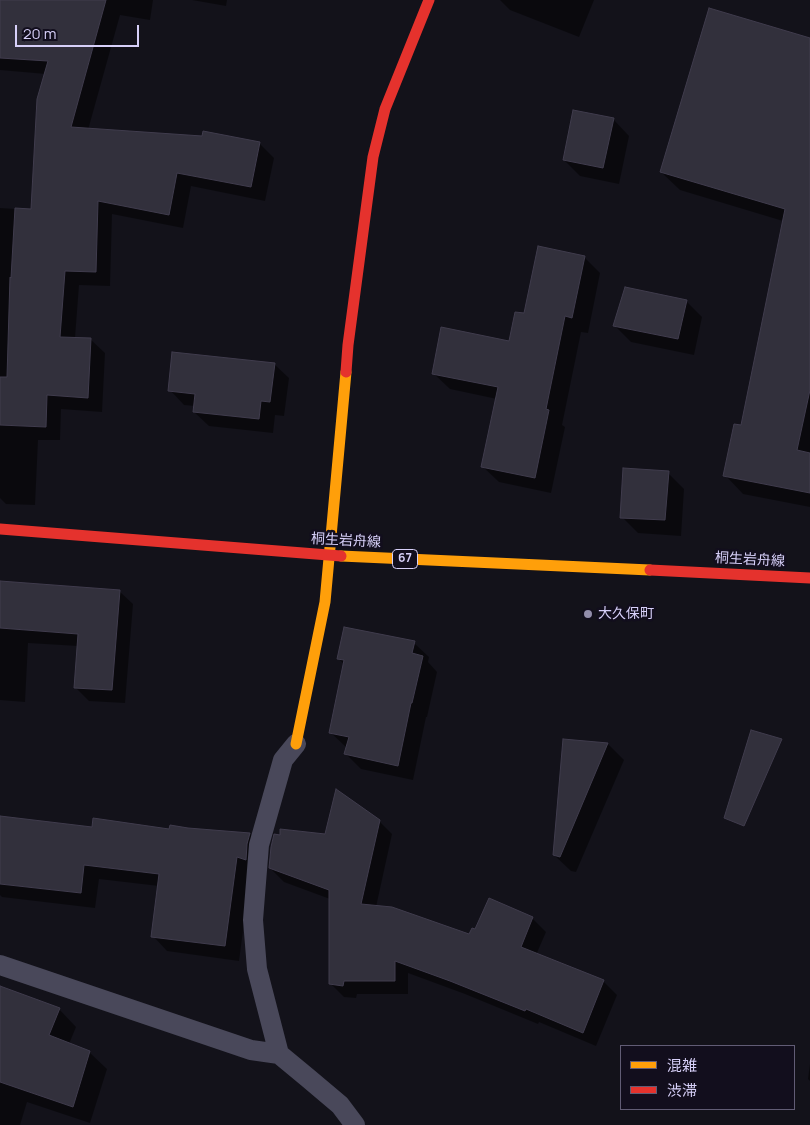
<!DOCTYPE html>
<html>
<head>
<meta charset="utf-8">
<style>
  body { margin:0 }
  #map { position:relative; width:810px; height:1125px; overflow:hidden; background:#13121a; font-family:Manrope,"Noto Sans JP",sans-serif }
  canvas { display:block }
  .legend { position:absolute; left:620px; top:1045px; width:175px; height:65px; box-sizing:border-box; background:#120e1d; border:1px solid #615c75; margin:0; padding:6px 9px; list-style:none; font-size:15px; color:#d7d0f9 }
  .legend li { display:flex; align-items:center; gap:10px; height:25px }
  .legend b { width:25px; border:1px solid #615c75 }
  .scale { position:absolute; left:15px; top:25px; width:124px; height:22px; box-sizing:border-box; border:2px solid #d7d0f9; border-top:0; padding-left:6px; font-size:15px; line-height:18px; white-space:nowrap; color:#d7d0f9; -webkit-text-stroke:4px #120e1d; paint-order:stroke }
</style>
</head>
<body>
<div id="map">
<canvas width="810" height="1125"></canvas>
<ul class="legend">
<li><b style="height:6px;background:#ff9f0a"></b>混雑</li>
<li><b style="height:6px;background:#e5322d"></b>渋滞</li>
</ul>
<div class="scale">20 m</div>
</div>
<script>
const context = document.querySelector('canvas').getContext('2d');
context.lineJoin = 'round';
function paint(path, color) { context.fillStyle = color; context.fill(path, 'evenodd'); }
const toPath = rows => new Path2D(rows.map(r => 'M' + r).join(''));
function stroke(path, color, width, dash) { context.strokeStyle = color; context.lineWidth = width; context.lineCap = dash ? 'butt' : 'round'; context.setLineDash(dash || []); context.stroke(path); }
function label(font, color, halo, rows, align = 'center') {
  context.font = font + ' Manrope,"Noto Sans JP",sans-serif'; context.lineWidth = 5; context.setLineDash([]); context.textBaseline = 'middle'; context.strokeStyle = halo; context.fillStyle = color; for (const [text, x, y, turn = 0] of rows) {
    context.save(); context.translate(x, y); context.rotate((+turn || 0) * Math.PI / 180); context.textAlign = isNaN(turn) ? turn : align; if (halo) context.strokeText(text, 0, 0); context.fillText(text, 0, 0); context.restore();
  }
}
paint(toPath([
  [59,0,153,0,150,20,120,15,88,130,259,143,274,158,265,201,191,186,183,228,112,214,110,286,79,285,75,338,90,339,105,353,102,412,61,409,60,440,38,440,35,505,6,504,0,498,0,208,32,210,46,74,0,70,0,15],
  [192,0,227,0,226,6],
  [500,0,594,0,579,37,510,10],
  [810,39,810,507,743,494,725,475,742,427,783,221,680,190,661,172],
  [613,119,629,136,619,184,580,176,564,160],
  [584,257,600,273,588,333,581,332,562,425,565,427,551,493,499,482,482,466,497,399,450,389,433,373,510,343,525,315],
  [686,301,702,317,694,355,631,342,615,326],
  [274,364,289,378,284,416,275,415,273,433,209,426,194,412,195,406,184,405,170,390],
  [668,473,684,489,681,536,638,533,622,517],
  [0,582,119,591,133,604,125,703,89,701,75,687,78,646,28,643,25,702,0,700],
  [414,643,429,657,428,662,437,672,427,717,426,717,413,780,361,769,346,754,347,748,346,747,331,733,345,665,338,658],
  [565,741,608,744,624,760,576,872,571,871,554,855],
  [0,818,94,828,171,830,250,834,264,849,251,870,239,961,167,951,153,936,159,886,99,879,95,908,2,897,0,895],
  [379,821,392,834,376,907,470,936,475,931,489,900,533,919,546,932,536,955,604,982,617,995,596,1046,539,1022,538,1024,465,994,408,973,408,994,357,994,356,998,344,997,330,983,330,899,284,882,270,868,326,835],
  [0,987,59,1009,76,1027,69,1044,89,1052,107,1069,90,1123,27,1102,20,1125,0,1125],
  [810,1064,810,1081,808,1079]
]), '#0007');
const building = toPath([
  [0,0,106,0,71,127,202,136,203,131,260,142,251,187,177,173,169,215,98,201,96,272,65,271,60,337,91,338,88,398,47,395,46,427,0,425,0,377,7,377,10,277,11,278,15,208,31,209,37,99,48,61,0,58,0,0],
  [709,8,810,38,810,390,797,450,810,453,810,493,723,476,734,424,741,425,785,209,660,172,709,8],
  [573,110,614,118,603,168,563,160,573,110],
  [538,246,585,256,572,318,565,316,546,409,549,410,535,478,481,467,498,387,432,374,441,327,509,341,515,312,524,313,538,246],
  [625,287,687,300,678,339,613,326,625,287],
  [172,352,275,363,270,402,261,401,259,419,193,412,195,394,168,391,172,352],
  [623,468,669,471,665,520,620,518,623,468],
  [0,581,120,590,112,690,74,688,78,634,0,628,0,581],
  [344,627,415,641,412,653,423,656,412,703,411,703,398,766,344,754,349,737,329,733,344,660,337,659,344,627],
  [751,730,782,739,744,826,724,818,751,730],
  [563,739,608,743,560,857,553,855,563,739],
  [336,789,380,820,361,904,392,907,469,934,472,928,475,929,489,898,533,917,521,947,604,980,583,1033,526,1009,525,1011,450,981,395,961,395,981,344,981,343,986,329,984,329,890,269,868,271,847,274,834,280,835,280,829,325,834,336,789],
  [0,816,92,827,93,818,169,829,170,825,188,828,250,833,247,844,246,860,237,857,225,946,151,937,159,874,84,865,81,893,0,884,0,816],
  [0,986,60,1008,49,1035,90,1051,73,1107,0,1082,0,986]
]);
paint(building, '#32303c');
stroke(building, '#403c4d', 1);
stroke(toPath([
  [0,965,251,1050,279,1054,308,1078,340,1105,355,1125],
  [279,1054,257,969,253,920,259,845,283,760,296,744]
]), '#49485a', 20);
stroke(toPath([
  [341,556,650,570],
  [296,744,325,602,346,372]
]), '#ff9f0a', 11);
stroke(toPath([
  [346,372,348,345,373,157,385,109,429,0],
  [0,529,341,556],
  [650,570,810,578]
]), '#e5322d', 11);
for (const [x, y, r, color] of [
  [588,614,5,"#928eab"]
]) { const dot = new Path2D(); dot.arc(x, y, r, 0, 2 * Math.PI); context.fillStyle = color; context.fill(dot); stroke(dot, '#120e1d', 2); }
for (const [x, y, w] of [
  [405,559,25]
]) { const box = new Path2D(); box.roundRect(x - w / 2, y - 9.5, w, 19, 4); context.fillStyle = '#120e1d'; context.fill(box); stroke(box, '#d7d0f9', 1); }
label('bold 12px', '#d7d0f9', null, [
  ["67",405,559]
]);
label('14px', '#d7d0f9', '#120e1d', [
  ["桐生岩舟線",346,541,3],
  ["桐生岩舟線",750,560,3]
]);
label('14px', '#d7d0f9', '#120e1d', [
  ["大久保町",598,614]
], 'left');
</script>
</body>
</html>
